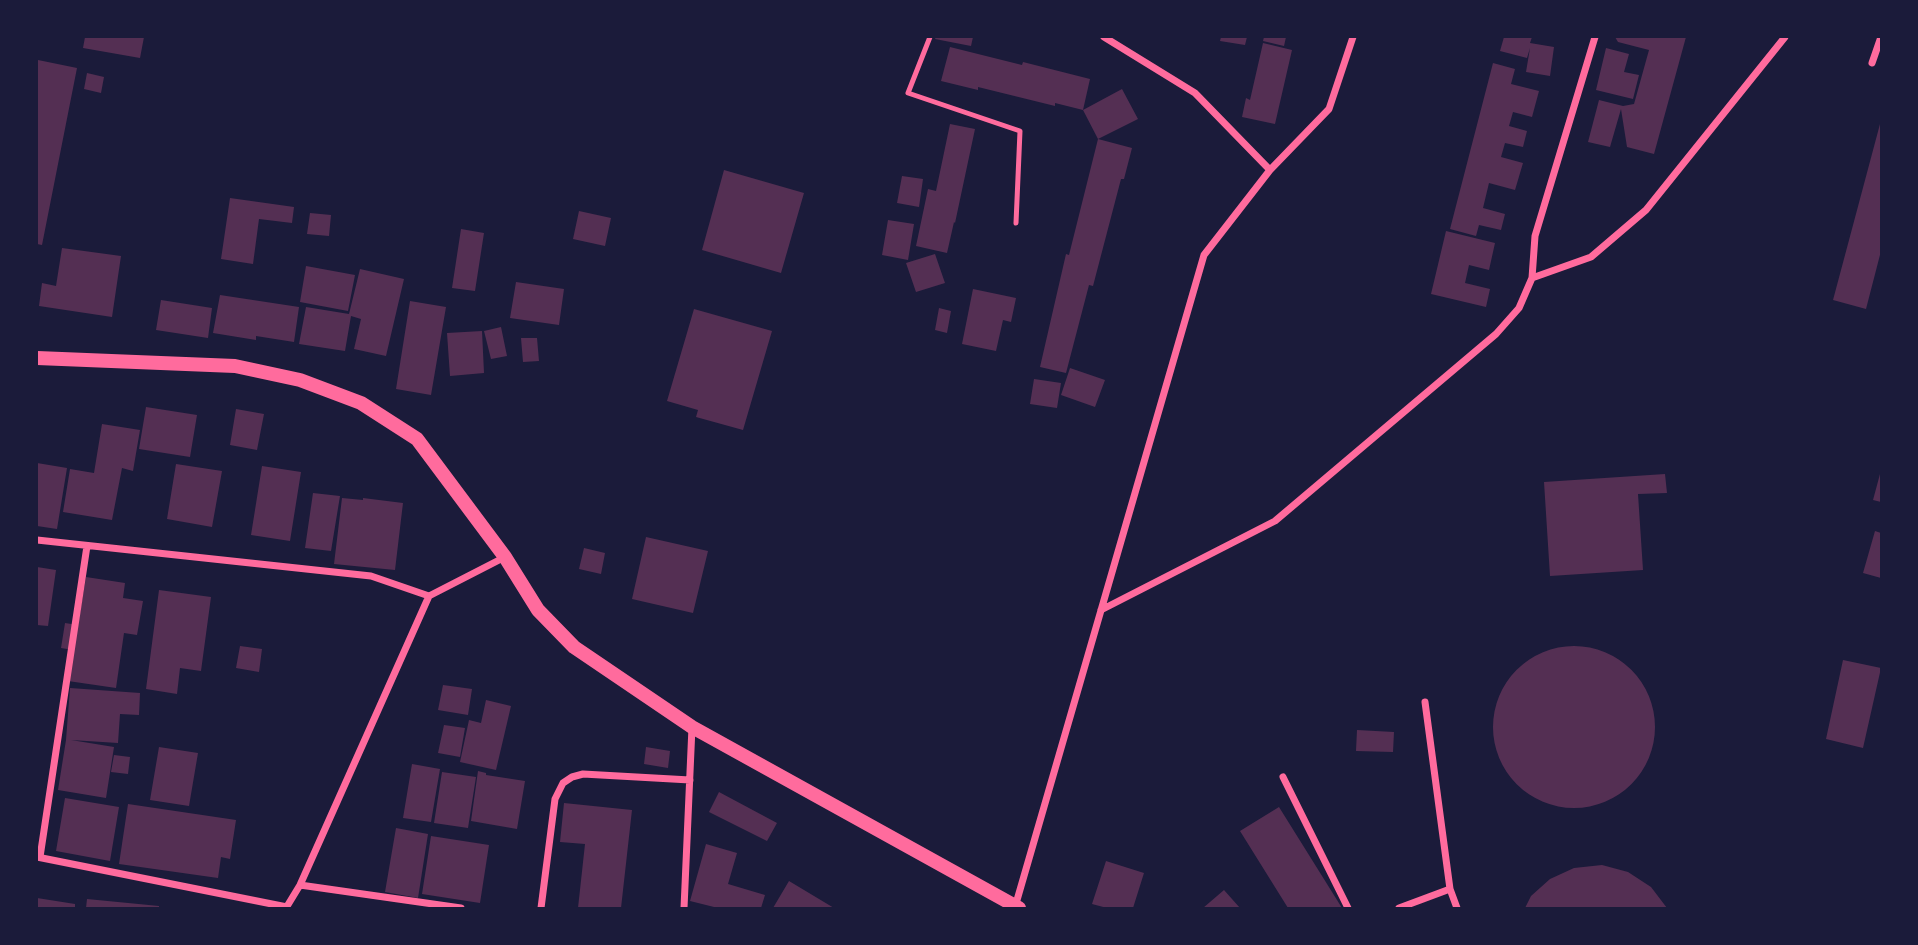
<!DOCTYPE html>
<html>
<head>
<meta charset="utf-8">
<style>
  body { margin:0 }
  #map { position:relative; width:1918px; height:945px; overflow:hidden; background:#1b1b3a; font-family:"Public Sans",sans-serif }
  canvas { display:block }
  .frame { position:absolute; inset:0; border:38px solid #1b1b3a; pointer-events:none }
</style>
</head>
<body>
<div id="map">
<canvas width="1918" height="945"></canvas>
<div class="frame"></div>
</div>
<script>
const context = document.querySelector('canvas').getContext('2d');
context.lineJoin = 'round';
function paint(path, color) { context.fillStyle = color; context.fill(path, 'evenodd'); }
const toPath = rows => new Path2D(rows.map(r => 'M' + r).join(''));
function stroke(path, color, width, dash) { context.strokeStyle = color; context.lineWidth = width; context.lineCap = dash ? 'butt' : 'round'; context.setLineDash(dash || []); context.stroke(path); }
paint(toPath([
  [85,37,144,37,140,58,83,48],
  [936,37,973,37,971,46,935,39],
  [1221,37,1247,37,1245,45,1220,41],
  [1264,37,1286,37,1284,46,1263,41],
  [1504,37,1532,37,1530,43,1554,47,1550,76,1526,72,1530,48,1527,58,1500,51],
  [1615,37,1686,37,1654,154,1627,147,1621,109,1610,147,1588,142,1599,100,1623,106,1634,104,1649,50,1618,42],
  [1263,43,1292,50,1275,124,1242,117,1246,98,1250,100],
  [950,47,1022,65,1023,62,1090,79,1083,110,1055,103,1055,106,978,87,978,90,941,81],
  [1606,48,1629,54,1624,72,1639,75,1633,99,1596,90],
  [38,60,77,68,42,245,37,244],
  [1493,63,1515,69,1511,84,1539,91,1532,117,1513,112,1509,126,1527,131,1523,147,1505,143,1501,157,1523,163,1515,190,1489,183,1483,208,1505,214,1501,230,1479,225,1476,236,1450,229],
  [87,73,104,77,101,93,84,89],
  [1122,89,1138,119,1098,139,1083,110],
  [950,124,975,129,955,223,954,222,947,253,916,246,928,189,936,191],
  [1880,124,1881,251,1866,309,1833,300],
  [1098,139,1132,148,1124,179,1121,179,1093,286,1089,285,1066,373,1040,367,1066,254,1069,255],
  [724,170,804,193,781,273,702,250],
  [902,176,923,179,919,207,897,203],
  [230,198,294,207,292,223,259,219,253,264,221,259],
  [579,211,611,218,605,246,573,239],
  [310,213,331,215,329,236,307,234],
  [888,220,914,224,908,260,882,255],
  [461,229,484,233,475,291,452,288],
  [1446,231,1495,243,1489,270,1469,265,1465,283,1490,289,1486,307,1431,294],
  [62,248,121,256,112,317,39,306,42,283,56,286],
  [935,254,945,283,916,292,906,263],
  [306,266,355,275,348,311,300,302],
  [360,269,404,279,386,356,354,349,361,319,351,316,345,351,299,344,306,307,349,314],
  [516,282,564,289,559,325,510,318],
  [973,289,1016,298,1011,322,1003,320,996,351,962,344],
  [220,295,299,307,294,342,256,336,256,340,213,333],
  [161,300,212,308,208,338,156,330],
  [410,301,446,307,431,395,396,389],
  [939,308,951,311,947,333,935,330],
  [694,309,772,331,743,430,696,417,698,410,667,401],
  [501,327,507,356,491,359,484,331],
  [482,331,484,373,450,376,447,333],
  [521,338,537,338,539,361,523,362],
  [1070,368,1105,380,1095,407,1061,395],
  [1034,379,1061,383,1057,408,1030,404],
  [146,407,197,415,190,457,139,449],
  [236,409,264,414,257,450,230,445],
  [102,424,140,430,133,471,122,468,112,520,63,512,70,469,94,473],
  [37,463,67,468,57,529,37,526],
  [176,464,222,471,212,527,167,519],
  [262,466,301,472,290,541,251,535],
  [1665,474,1667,493,1638,494,1643,570,1550,576,1544,482],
  [1880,474,1881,474,1881,502,1873,500],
  [313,493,340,496,331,551,305,548],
  [342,498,363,500,363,498,403,503,395,570,334,564],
  [1875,531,1881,533,1881,578,1863,573],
  [646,537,708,551,693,613,632,599],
  [584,548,605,553,601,574,579,569],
  [37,567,56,570,48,626,37,625],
  [86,577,125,583,123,598,143,601,137,635,124,633,116,688,68,681,73,650,61,648,65,623,78,625],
  [159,590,211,597,201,671,180,668,177,694,146,689],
  [240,646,262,649,259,672,236,668],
  '1493 727a81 81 0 1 1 162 0a81 81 0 1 1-162 0Z',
  [1843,660,1881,668,1863,748,1826,739],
  [443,685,472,689,468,715,438,710],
  [70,688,140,693,139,715,120,714,118,743,71,740,114,747,106,798,58,790,66,740],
  [486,700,511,706,496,770,460,762,469,720,481,723],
  [444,725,465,728,460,757,438,753],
  [1357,730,1394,732,1393,752,1356,751],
  [159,747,198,753,189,806,150,800],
  [646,747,670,751,668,768,644,764],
  [114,755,130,757,128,774,111,772],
  [412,764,440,769,431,822,403,818],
  [478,771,486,773,486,775,525,781,517,829,471,821],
  [442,772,476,777,468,828,434,823],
  [719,792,777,823,767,841,709,812],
  [65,798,119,807,110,861,56,851],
  [564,803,632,810,621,908,578,908,585,844,560,842],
  [128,804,236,820,230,859,221,857,218,878,119,864],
  [1279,807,1342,908,1288,908,1240,831],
  [396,828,428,834,418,898,385,892],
  [431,836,489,845,480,903,422,894],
  [706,844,737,853,728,884,765,895,761,908,718,908,690,901],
  [1106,861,1144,873,1133,908,1107,908,1092,904],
  [1602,865,1628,872,1651,887,1667,908,1525,908,1531,896,1550,879,1574,868],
  [789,881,834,908,773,908],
  [1224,890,1240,908,1203,908],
  [37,898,75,904,75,908,37,908],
  [87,899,159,906,159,908,86,908]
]), '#542f53');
stroke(toPath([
  [930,37,908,93,1020,131,1016,223]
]), '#ff6b9d', 5);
stroke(toPath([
  [1104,37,1195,93,1270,170],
  [1872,63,1881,37],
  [1532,278,1591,257,1646,210,1785,37],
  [37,540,371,576,429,596],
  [1101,610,1275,521,1496,334,1519,308,1532,278,1535,236,1595,37],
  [1425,702,1450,889],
  [1283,777,1348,908],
  [37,857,287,907],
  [40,857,87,546],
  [300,885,461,908],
  [1015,907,1204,255,1270,170,1329,109,1353,37],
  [286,908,300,885,429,596,505,557],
  [541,908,555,799,563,783,572,777,583,774,690,780],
  [684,908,692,727],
  [1399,908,1450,889,1457,908]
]), '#ff6b9d', 7);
stroke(toPath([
  [37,358,235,366,300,380,361,403,417,439,505,557,538,610,574,647,692,727,1019,908]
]), '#ff6b9d', 14);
</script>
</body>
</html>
